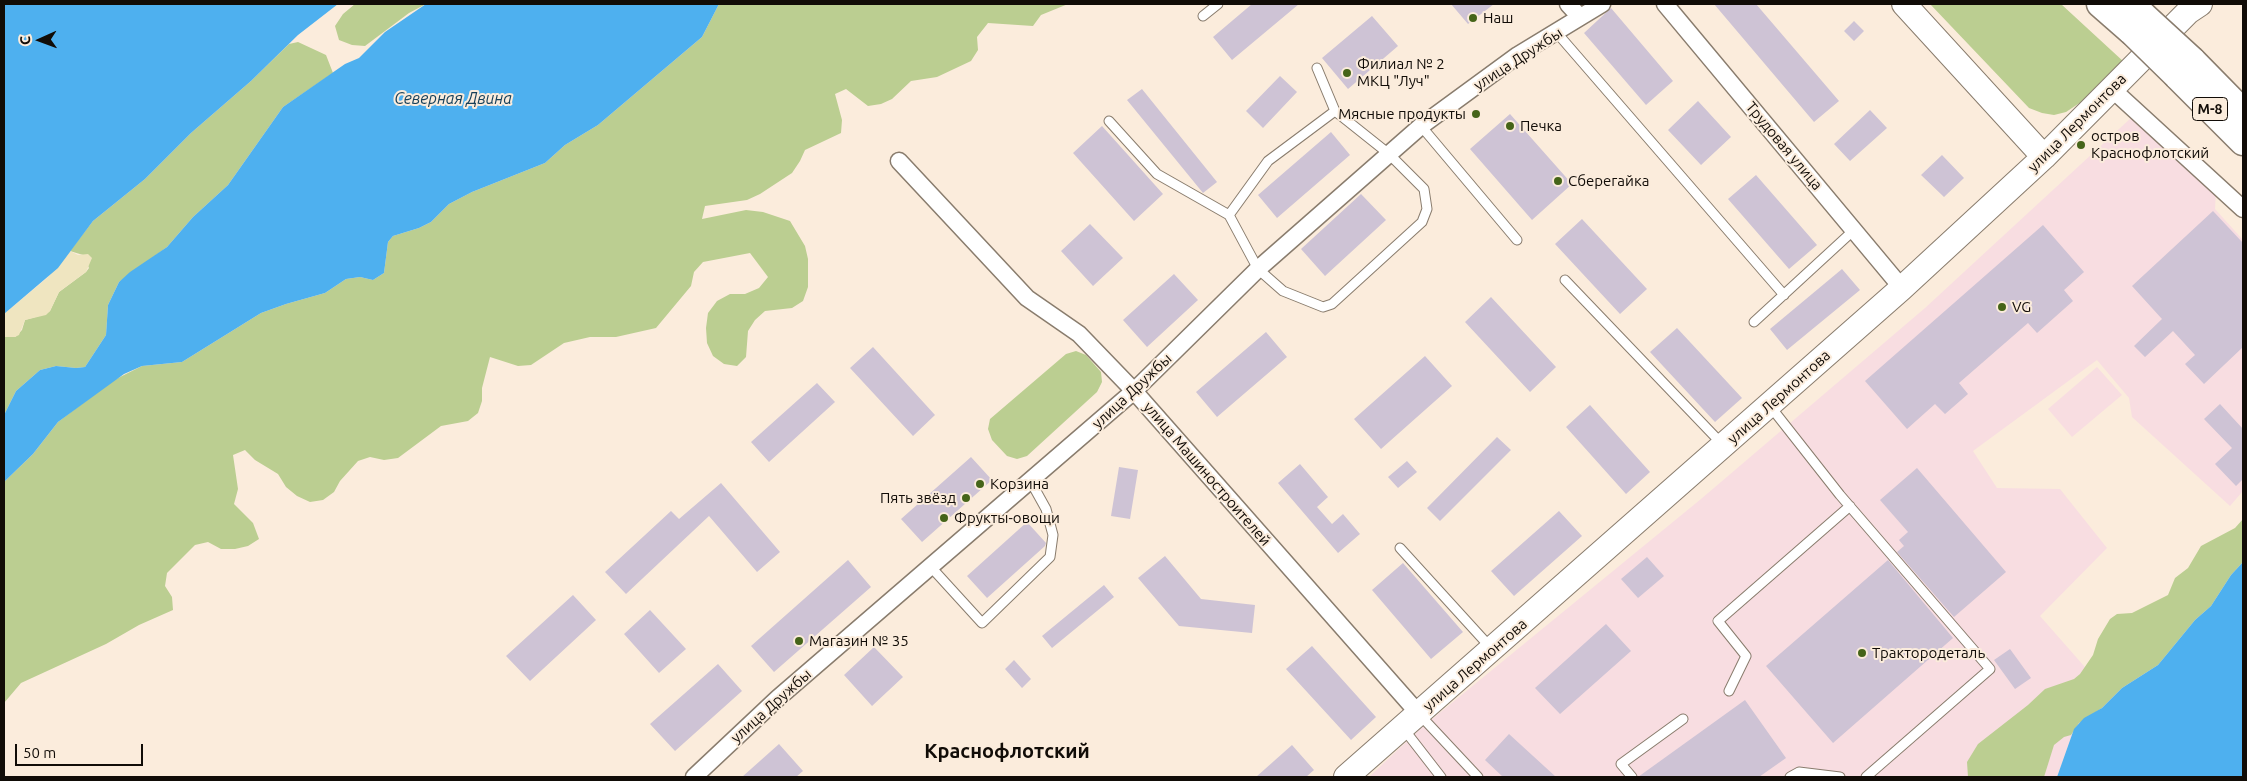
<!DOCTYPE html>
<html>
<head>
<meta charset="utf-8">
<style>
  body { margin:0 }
  #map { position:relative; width:2247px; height:781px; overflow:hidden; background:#fbecdc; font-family:Ubuntu,sans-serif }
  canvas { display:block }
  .frame { position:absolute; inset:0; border:5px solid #110c07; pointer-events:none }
  .north { position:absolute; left:15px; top:15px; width:50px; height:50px; -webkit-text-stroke:4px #fbecdc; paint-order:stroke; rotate:268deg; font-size:14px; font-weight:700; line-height:20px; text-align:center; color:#110c07 }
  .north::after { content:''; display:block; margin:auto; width:18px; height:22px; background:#110c07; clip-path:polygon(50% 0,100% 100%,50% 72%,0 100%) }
  .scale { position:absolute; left:15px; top:744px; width:128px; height:22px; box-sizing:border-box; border:2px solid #110c07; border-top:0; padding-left:6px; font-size:15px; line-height:18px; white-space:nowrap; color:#110c07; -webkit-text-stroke:4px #fbecdc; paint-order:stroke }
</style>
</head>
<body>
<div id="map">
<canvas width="2247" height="781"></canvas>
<div class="frame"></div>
<div class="north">С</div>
<div class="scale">50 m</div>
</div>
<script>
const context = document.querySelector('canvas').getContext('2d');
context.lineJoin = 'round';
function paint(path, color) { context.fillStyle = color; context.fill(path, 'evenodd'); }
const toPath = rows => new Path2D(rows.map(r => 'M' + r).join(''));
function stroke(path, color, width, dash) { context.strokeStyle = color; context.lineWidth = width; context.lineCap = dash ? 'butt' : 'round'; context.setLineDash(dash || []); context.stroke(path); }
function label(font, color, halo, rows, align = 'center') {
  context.font = font + ' Ubuntu,sans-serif'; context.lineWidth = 4; context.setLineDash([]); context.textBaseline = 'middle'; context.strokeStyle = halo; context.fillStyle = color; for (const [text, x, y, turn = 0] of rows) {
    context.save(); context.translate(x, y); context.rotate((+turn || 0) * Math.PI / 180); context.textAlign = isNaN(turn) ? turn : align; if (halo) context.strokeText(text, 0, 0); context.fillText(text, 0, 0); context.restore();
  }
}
paint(toPath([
  [2132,117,2216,191,2215,209,2243,240,2243,491,2230,506,2132,417,2129,398,2097,360,1973,451,1997,488,2060,489,2107,548,2040,616,2113,699,2074,729,2057,777,1369,777,1420,729,1701,499,1925,308],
  [2097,367,2122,395,2072,437,2048,409]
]), '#f8dde1');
paint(toPath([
  [355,4,426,4,409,13,365,46,352,45,339,40,335,26,343,14],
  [719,4,1068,4,1041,15,1033,26,988,23,977,37,978,50,971,61,937,77,911,81,892,99,881,104,868,106,846,89,835,94,842,120,841,133,805,150,800,161,792,173,760,194,747,200,705,206,702,219,746,210,763,212,790,221,805,246,808,259,808,287,803,301,792,308,765,311,755,320,748,331,746,357,737,366,724,364,713,356,707,343,706,328,708,313,717,301,730,294,745,294,759,288,768,277,750,253,703,262,694,272,691,286,656,328,616,337,590,337,564,343,531,365,518,366,490,357,482,388,482,401,478,413,468,421,441,426,398,458,384,460,370,457,358,461,340,481,334,492,323,500,310,502,297,496,286,487,278,474,255,460,245,450,233,455,238,489,234,504,253,523,259,539,248,546,235,549,221,549,208,542,195,545,167,573,165,586,172,597,173,610,139,625,106,644,21,683,4,703,4,482,33,454,58,422,112,381,142,366,182,362,261,313,286,304,325,293,346,279,360,277,373,280,384,273,388,242,393,236,419,228,431,222,449,204,472,192,545,163,565,145,598,125,702,37],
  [1930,4,2061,4,2124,62,2087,98,2066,112,2054,115,2042,113,2029,108],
  [298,42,326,55,333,73,283,107,228,185,193,217,167,247,119,282,108,305,106,335,85,367,76,368,56,366,40,370,16,391,4,415,4,337,15,337,22,330,25,320,46,314,50,311,59,292,86,272,89,268,83,255,70,251,93,221,145,179,191,133,251,81,289,44],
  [1076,351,1086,355,1101,372,1102,382,1097,392,1027,456,1017,459,1007,456,992,440,988,429,990,419,1066,354],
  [2243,519,2243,562,2231,575,2211,606,2195,620,2158,665,2122,688,2102,708,2079,723,2071,735,2064,737,2054,745,2044,777,1968,777,1967,762,1978,744,2028,705,2045,689,2074,679,2080,674,2093,655,2098,639,2110,619,2117,614,2132,613,2168,595,2175,578,2188,568,2201,546,2235,528]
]), '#bbce91');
paint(toPath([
  [70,251,78,255,88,254,92,258,86,272,59,292,50,311,46,315,25,320,19,335,15,337,4,337,4,314,47,278]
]), '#efe5c0');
paint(toPath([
  [4,4,338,4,298,35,251,81,191,133,145,179,93,221,58,268,4,314],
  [426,4,719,4,702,37,598,125,565,145,545,163,472,192,449,204,431,222,419,228,393,236,388,242,384,273,373,280,360,277,346,279,325,293,286,304,261,313,182,362,142,366,124,374,58,422,33,454,4,482,4,415,16,391,40,370,56,366,76,368,85,367,106,335,108,305,119,282,130,272,167,247,193,217,228,185,283,107,345,64,359,58,385,32],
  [2243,562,2243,777,2057,777,2074,729,2084,718,2102,708,2122,688,2158,665,2195,620,2211,606,2231,575]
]), '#4eb0ef');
paint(toPath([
  [1252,4,1299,4,1232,60,1213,37],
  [1451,4,1494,4,1468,24],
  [1714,4,1756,4,1839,101,1814,122],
  [1611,8,1673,81,1646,105,1584,33],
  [1372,16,1398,46,1348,89,1322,58],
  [1854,21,1864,31,1854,41,1844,31],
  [1280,76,1297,92,1263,128,1246,111],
  [1142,89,1217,182,1203,193,1127,100],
  [1698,101,1731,137,1701,165,1668,130],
  [1870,110,1887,128,1850,161,1834,144],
  [1510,114,1572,184,1532,220,1470,149],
  [1102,126,1163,194,1134,221,1073,153],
  [1331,132,1350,155,1277,218,1258,195],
  [1942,155,1964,178,1944,197,1921,175],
  [1756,175,1817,245,1789,269,1728,199],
  [1361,194,1386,220,1325,276,1301,249],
  [2213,211,2243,243,2243,347,2204,384,2185,364,2195,355,2173,331,2145,357,2134,346,2162,319,2132,286],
  [1582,219,1647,289,1620,314,1555,244],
  [1090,224,1123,258,1093,286,1061,251],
  [2043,225,2084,272,2064,290,2073,301,2037,333,2028,323,1959,383,1968,394,1945,414,1935,404,1907,429,1865,381],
  [1842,269,1860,290,1787,350,1770,329],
  [1174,274,1198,300,1147,347,1123,320],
  [1491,297,1556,367,1530,392,1465,322],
  [1677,328,1742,398,1715,422,1650,352],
  [1266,332,1287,357,1217,417,1196,392],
  [873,347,935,415,913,436,850,368],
  [1425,356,1452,386,1381,449,1354,419],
  [817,383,835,402,769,462,751,442],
  [2220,404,2243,429,2243,479,2236,486,2215,464,2232,448,2204,419],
  [1590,405,1650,472,1626,494,1566,427],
  [1497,437,1511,450,1440,521,1427,508],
  [971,457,992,480,922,542,901,519],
  [1407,461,1417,472,1398,488,1388,477],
  [1300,464,1328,497,1317,507,1332,524,1343,514,1360,534,1338,553,1278,483],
  [1119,467,1138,470,1130,519,1111,516],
  [1917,468,2006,572,1954,617,1897,552,1904,546,1899,540,1908,532,1880,500],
  [721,483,780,552,757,572,709,516,626,594,605,572,671,511,679,519],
  [1559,511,1582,536,1514,596,1491,571],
  [1027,522,1046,543,1045,546,987,598,967,576],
  [1165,556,1201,599,1255,605,1252,633,1179,626,1138,578],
  [1647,557,1664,576,1638,598,1621,579],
  [848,560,871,587,774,672,751,646],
  [1888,560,1953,638,1833,743,1766,666],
  [1403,563,1463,632,1431,659,1372,590],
  [1104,585,1114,597,1052,648,1042,636],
  [573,595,596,620,530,681,506,656],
  [650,610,686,649,659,673,624,634],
  [1606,624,1631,651,1560,714,1535,688],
  [1312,646,1376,717,1351,740,1286,669],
  [874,647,903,677,872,706,844,675],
  [2010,649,2031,678,2015,689,1994,660],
  [1014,660,1031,679,1022,688,1005,669],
  [718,664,742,691,675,751,650,724],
  [1745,700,1786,758,1759,777,1638,777],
  [1509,734,1556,777,1503,777,1485,760],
  [779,744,803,771,796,777,742,777],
  [1292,745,1314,770,1306,777,1256,777]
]), '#cec3d5');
const lane = toPath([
  [1203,16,1218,4],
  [1557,33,1784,295],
  [1317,68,1335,111],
  [1109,121,1157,174,1229,215,1258,269,1283,291,1323,307,1332,304,1422,222,1427,209,1424,189,1389,154,1335,111,1268,161,1229,215],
  [1421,126,1517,240],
  [1565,280,1722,444],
  [1754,322,1854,230],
  [1770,406,1840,495,1990,669,1866,777],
  [1400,548,1491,648],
  [930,566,982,623,1050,557,1053,535,1046,509,1031,482],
  [1729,691,1746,656,1718,621,1850,506],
  [1419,714,1478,777],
  [1403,728,1441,777],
  [1632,777,1621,764,1683,719],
  [1790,777,1799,772,1840,777]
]);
const street = toPath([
  [1568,4,1580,17],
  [1665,4,1902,288],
  [2112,89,2243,209],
  [899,161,1027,298,1079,334,1134,391,1419,714],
  [694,777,778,698,1134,391,1258,269,1421,126,1518,55,1602,4]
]);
const secondary = toPath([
  [1904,4,2044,157],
  [1346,777,1902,288,2044,157,2188,12,2200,4]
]);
const primary = toPath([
  [2100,4,2132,32],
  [2130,4,2144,16],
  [2192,60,2243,112],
  [2177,76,2243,142]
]);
stroke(lane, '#897c6d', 11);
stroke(street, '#897c6d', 19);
stroke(secondary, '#897c6d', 26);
stroke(primary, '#897c6d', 29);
stroke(lane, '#fff', 9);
stroke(street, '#fff', 16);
stroke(secondary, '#fff', 24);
stroke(primary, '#fff', 26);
const primaryBridge = toPath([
  [2144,16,2192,60],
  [2132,32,2177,76]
]);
stroke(primaryBridge, '#897c6d', 29, []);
stroke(primaryBridge, '#fff', 26);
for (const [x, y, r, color] of [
  [1473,18,5,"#456419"],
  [1347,73,5,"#456419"],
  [1476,114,5,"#456419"],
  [1510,126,5,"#456419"],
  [2081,145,5,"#456419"],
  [1558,181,5,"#456419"],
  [2002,307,5,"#456419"],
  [980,484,5,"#456419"],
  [966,498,5,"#456419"],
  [944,518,5,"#456419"],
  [799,641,5,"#456419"],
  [1862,653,5,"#456419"]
]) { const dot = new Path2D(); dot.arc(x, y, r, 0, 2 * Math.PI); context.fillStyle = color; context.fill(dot); stroke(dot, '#fbecdc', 2); }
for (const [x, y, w] of [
  [2210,109,35]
]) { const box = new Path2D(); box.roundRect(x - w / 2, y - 11.5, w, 23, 4); context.fillStyle = '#fbecdc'; context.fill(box); stroke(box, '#110c07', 1); }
label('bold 14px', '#110c07', null, [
  ["М-8",2210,109]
]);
label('15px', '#110c07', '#fbecdc', [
  ["Наш",1483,18],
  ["Филиал № 2",1357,64],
  ["МКЦ \"Луч\"",1357,81],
  ["Мясные продукты",1466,114,"right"],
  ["Печка",1520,126],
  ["остров",2091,136],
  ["Краснофлотский",2091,153],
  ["Сберегайка",1568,181],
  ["VG",2012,307],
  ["Корзина",990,484],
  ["Пять звёзд",956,498,"right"],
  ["Фрукты-овощи",954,518],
  ["Магазин № 35",809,641],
  ["Трактородеталь",1872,653]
], 'left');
label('15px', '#110c07', '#fbecdc', [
  ["улица Дружбы",1518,59,-33],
  ["улица Лермонтова",2077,123,-45],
  ["Трудовая улица",1784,146,50],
  ["улица Дружбы",1132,391,-43],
  ["улица Лермонтова",1779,397,-42],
  ["улица Машиностроителей",1207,474,49],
  ["улица Лермонтова",1475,665,-41],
  ["улица Дружбы",771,706,-42]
]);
label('italic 16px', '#163f59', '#fbecdc', [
  ["Северная Двина",453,99]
]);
label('bold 20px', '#110c07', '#fbecdc', [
  ["Краснофлотский",1007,751]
]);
</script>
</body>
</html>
